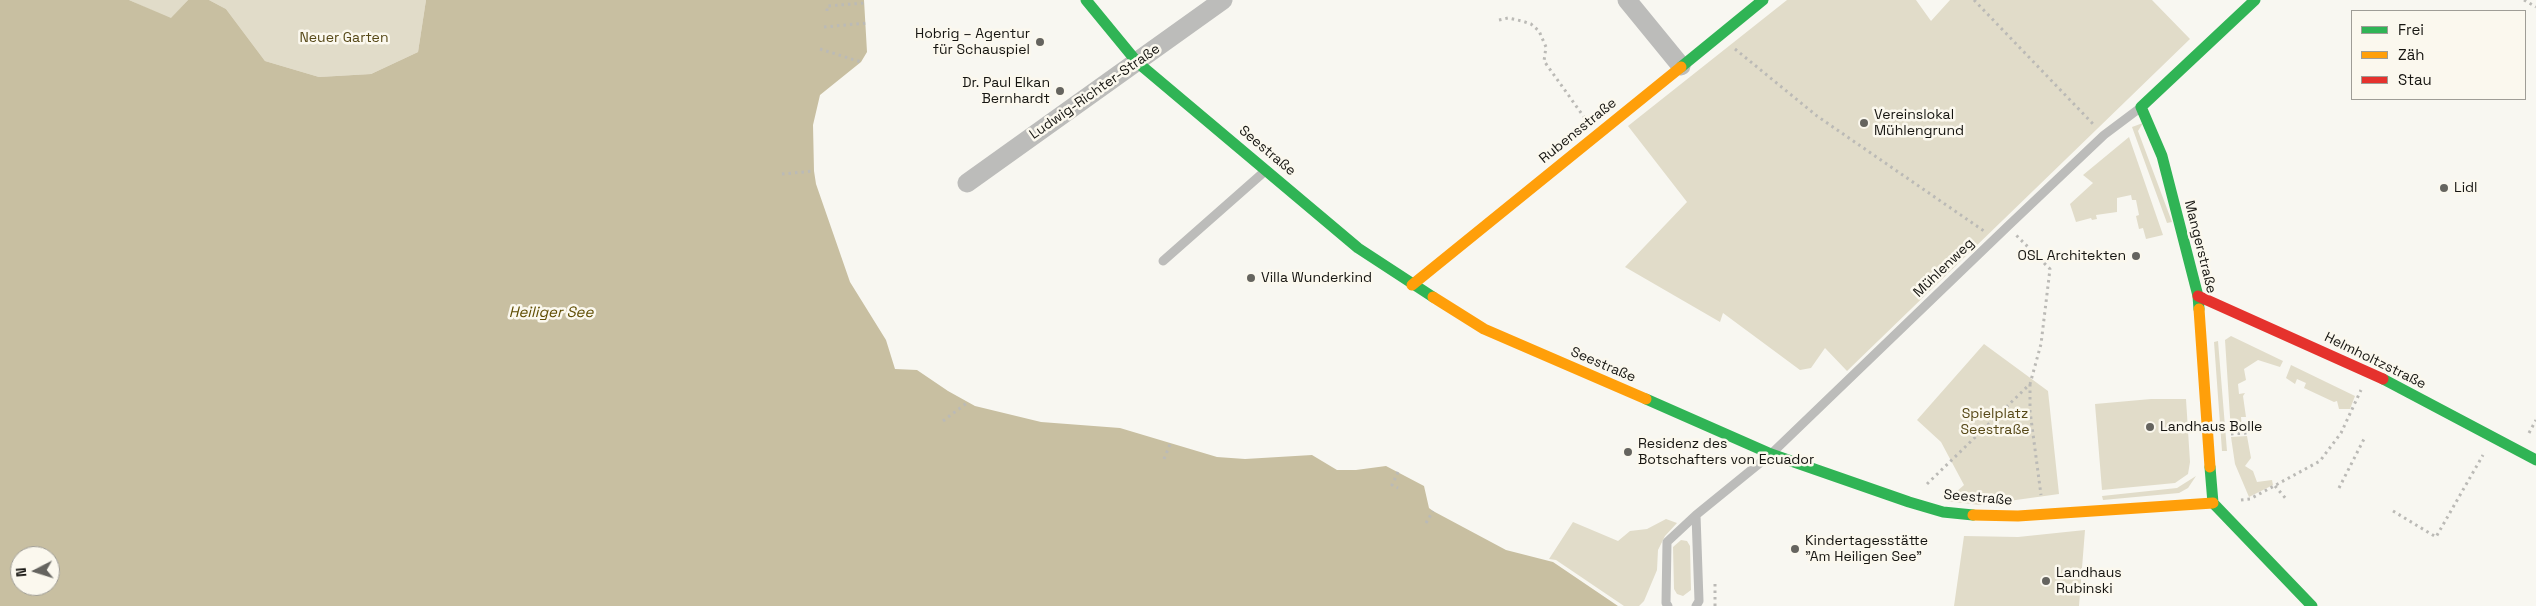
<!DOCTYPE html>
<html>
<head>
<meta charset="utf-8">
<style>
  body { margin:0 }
  #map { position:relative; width:2536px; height:606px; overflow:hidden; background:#f8f7f1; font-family:"Space Grotesk",sans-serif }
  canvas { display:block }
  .legend { position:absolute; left:2351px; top:10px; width:175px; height:90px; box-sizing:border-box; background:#fbf8ee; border:1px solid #9f9d96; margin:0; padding:6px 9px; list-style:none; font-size:15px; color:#161511 }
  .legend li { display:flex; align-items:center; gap:10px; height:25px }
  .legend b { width:25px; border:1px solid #9f9d96 }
  .north { position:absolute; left:10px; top:546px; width:50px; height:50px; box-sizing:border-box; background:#fbf8ee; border:1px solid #9f9d96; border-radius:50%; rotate:265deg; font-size:14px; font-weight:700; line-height:20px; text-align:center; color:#161511 }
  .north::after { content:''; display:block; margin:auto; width:18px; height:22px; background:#65645f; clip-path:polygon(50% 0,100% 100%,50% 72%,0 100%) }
</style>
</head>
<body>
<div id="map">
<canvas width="2536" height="606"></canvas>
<ul class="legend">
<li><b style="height:6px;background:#30b455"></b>Frei</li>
<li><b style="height:6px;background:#ff9f0a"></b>Zäh</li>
<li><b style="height:6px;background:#e5322d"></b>Stau</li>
</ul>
<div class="north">N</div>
</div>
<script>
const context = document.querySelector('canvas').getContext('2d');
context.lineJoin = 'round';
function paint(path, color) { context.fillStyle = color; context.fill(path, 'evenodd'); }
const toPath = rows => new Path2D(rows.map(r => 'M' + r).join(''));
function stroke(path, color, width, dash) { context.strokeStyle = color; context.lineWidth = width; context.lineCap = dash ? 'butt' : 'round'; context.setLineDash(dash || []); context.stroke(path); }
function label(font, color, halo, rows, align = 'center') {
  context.font = font + ' "Space Grotesk",sans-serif'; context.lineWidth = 5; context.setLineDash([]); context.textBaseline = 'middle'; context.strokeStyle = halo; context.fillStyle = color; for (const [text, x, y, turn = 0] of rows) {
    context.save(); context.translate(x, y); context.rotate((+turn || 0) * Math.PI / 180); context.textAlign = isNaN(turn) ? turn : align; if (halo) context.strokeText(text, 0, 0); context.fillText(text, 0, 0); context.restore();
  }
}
paint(toPath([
  [129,0,188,0,171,19],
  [209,0,426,0,418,52,371,74,319,77,265,61,226,9],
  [1787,0,1916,0,1931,21,1950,0,2152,0,2190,39,1847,371,1825,348,1811,368,1800,370,1723,313,1720,322,1625,267,1687,202,1628,126],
  [2143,123,2138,131,2172,222,2167,223,2132,127],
  [2129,137,2163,235,2146,239,2143,228,2139,229,2136,216,2139,215,2136,200,2132,200,2131,195,2117,198,2117,212,2096,215,2097,219,2092,220,2091,218,2076,222,2070,204,2093,183,2083,175],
  [2231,336,2283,361,2280,367,2258,360,2244,369,2246,380,2238,384,2239,394,2245,393,2243,396,2246,417,2241,417,2242,428,2247,428,2247,431,2231,432,2225,340],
  [2218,341,2227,451,2222,451,2214,342],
  [1984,344,2048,391,2059,494,1980,505,1946,501,1964,485,1941,442,1917,420],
  [2291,365,2355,396,2350,409,2339,409,2337,401,2334,402,2304,388,2306,383,2297,379,2295,384,2286,378],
  [2151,399,2186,399,2190,462,2188,474,2175,483,2102,490,2095,404],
  [2247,436,2251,458,2245,466,2253,471,2257,482,2272,480,2273,485,2249,497,2235,464,2231,437],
  [2196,476,2188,488,2179,493,2103,500,2102,496,2177,488],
  [1666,519,1677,523,1665,536,1658,550,1657,570,1644,601,1639,606,1624,606,1556,560,1549,559,1573,522,1618,541,1630,531,1647,529],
  [2085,530,2079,606,1954,606,1964,536,2018,537],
  [1681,540,1687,541,1690,546,1691,590,1683,596,1677,594,1674,589,1673,547]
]), '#e1dcc9');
paint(toPath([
  [0,0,129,0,171,18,188,0,209,0,226,9,265,61,319,77,371,74,418,52,426,0,864,0,867,52,861,62,820,95,813,125,814,171,816,184,850,282,886,340,895,369,917,370,948,391,975,406,1041,422,1120,428,1217,457,1245,459,1312,455,1337,470,1356,470,1386,466,1424,486,1429,508,1433,511,1506,550,1553,562,1618,606,0,606],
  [20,556,50,556,50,586,20,586]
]), '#c8bfa1');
stroke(toPath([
  [1974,0,2095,126],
  [2524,0,2536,7],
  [827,11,827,6,865,3],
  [1499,20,1508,18,1522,21,1531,24,1539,31,1546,47,1544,61,1584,117],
  [824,27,867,23],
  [820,49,861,62],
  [1735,49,1817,116,1984,231],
  [782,174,814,171],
  [2030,384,2030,411,2041,495],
  [943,421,968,402],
  [2529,433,2536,420],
  [2231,434,2247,433],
  [1164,459,1171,442],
  [1398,472,1392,485,1398,488],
  [1927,484,2030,384,2041,344,2050,269,2016,235],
  [2275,486,2287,500],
  [2339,488,2364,439],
  [2241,500,2250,499,2320,461,2341,433,2361,390],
  [2393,511,2436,537,2483,455],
  [1426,523,1433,511],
  [1715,606,1715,581]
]), '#bbbab6', 3, [2.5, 4]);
stroke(toPath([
  [1163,261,1264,172],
  [1668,606,1666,603,1667,542,1696,515,1771,454,2008,226,2104,135,2140,108],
  [1696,606,1699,601,1696,515]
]), '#bcbcba', 9);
stroke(toPath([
  [1627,0,1681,66],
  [967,183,1223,0]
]), '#bcbcba', 19);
stroke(toPath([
  [1086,0,1137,62,1358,248,1433,297],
  [1681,67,1763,0],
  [2199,309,2198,296,2162,156,2141,107,2255,0],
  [2383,379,2536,460],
  [1646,399,1771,454,1909,502,1943,512,1973,515],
  [2210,467,2213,503,2312,606]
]), '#30b455', 11);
stroke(toPath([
  [1412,285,1681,67],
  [1433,297,1484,329,1646,399],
  [2199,309,2210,467],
  [1973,515,2018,516,2213,503]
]), '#ff9f0a', 11);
stroke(toPath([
  [2198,296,2383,379]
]), '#e5322d', 11);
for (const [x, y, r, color] of [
  [1040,42,5,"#65645f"],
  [1060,91,5,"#65645f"],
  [1864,123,5,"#65645f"],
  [2444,188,5,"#65645f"],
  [2136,256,5,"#65645f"],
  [1251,278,5,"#65645f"],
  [2150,427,5,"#65645f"],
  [1628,452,5,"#65645f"],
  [1795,549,5,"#65645f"],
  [2046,581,5,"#65645f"]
]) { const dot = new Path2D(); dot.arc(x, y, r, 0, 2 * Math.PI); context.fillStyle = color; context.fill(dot); stroke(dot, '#fbf8ee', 2); }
label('14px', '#161511', '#fbf8ee', [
  ["Hobrig – Agentur",1030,34,"right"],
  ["für Schauspiel",1030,50,"right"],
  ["Dr. Paul Elkan",1050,83,"right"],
  ["Bernhardt",1050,99,"right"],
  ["Vereinslokal",1874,115],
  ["Mühlengrund",1874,131],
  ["Lidl",2454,188],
  ["OSL Architekten",2126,256,"right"],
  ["Villa Wunderkind",1261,278],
  ["Landhaus Bolle",2160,427],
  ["Residenz des",1638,444],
  ["Botschafters von Ecuador",1638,460],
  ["Kindertagesstätte",1805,541],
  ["\"Am Heiligen See\"",1805,557],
  ["Landhaus",2056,573],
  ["Rubinski",2056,589]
], 'left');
label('14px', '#564817', '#fbf8ee', [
  ["Neuer Garten",344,38],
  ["Spielplatz",1995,414],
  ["Seestraße",1995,430]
]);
label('14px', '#161511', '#fbf8ee', [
  ["Ludwig-Richter-Straße",1095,92,-35],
  ["Rubensstraße",1578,131,-39],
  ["Seestraße",1267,151,40],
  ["Mangerstraße",2200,247,76],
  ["Mühlenweg",1944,268,-44],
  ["Helmholtzstraße",2375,361,26],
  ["Seestraße",1603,365,23],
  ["Seestraße",1978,498,5]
]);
label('italic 15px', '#5f4d02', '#fbf8ee', [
  ["Heiliger See",551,313]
]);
</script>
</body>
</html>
